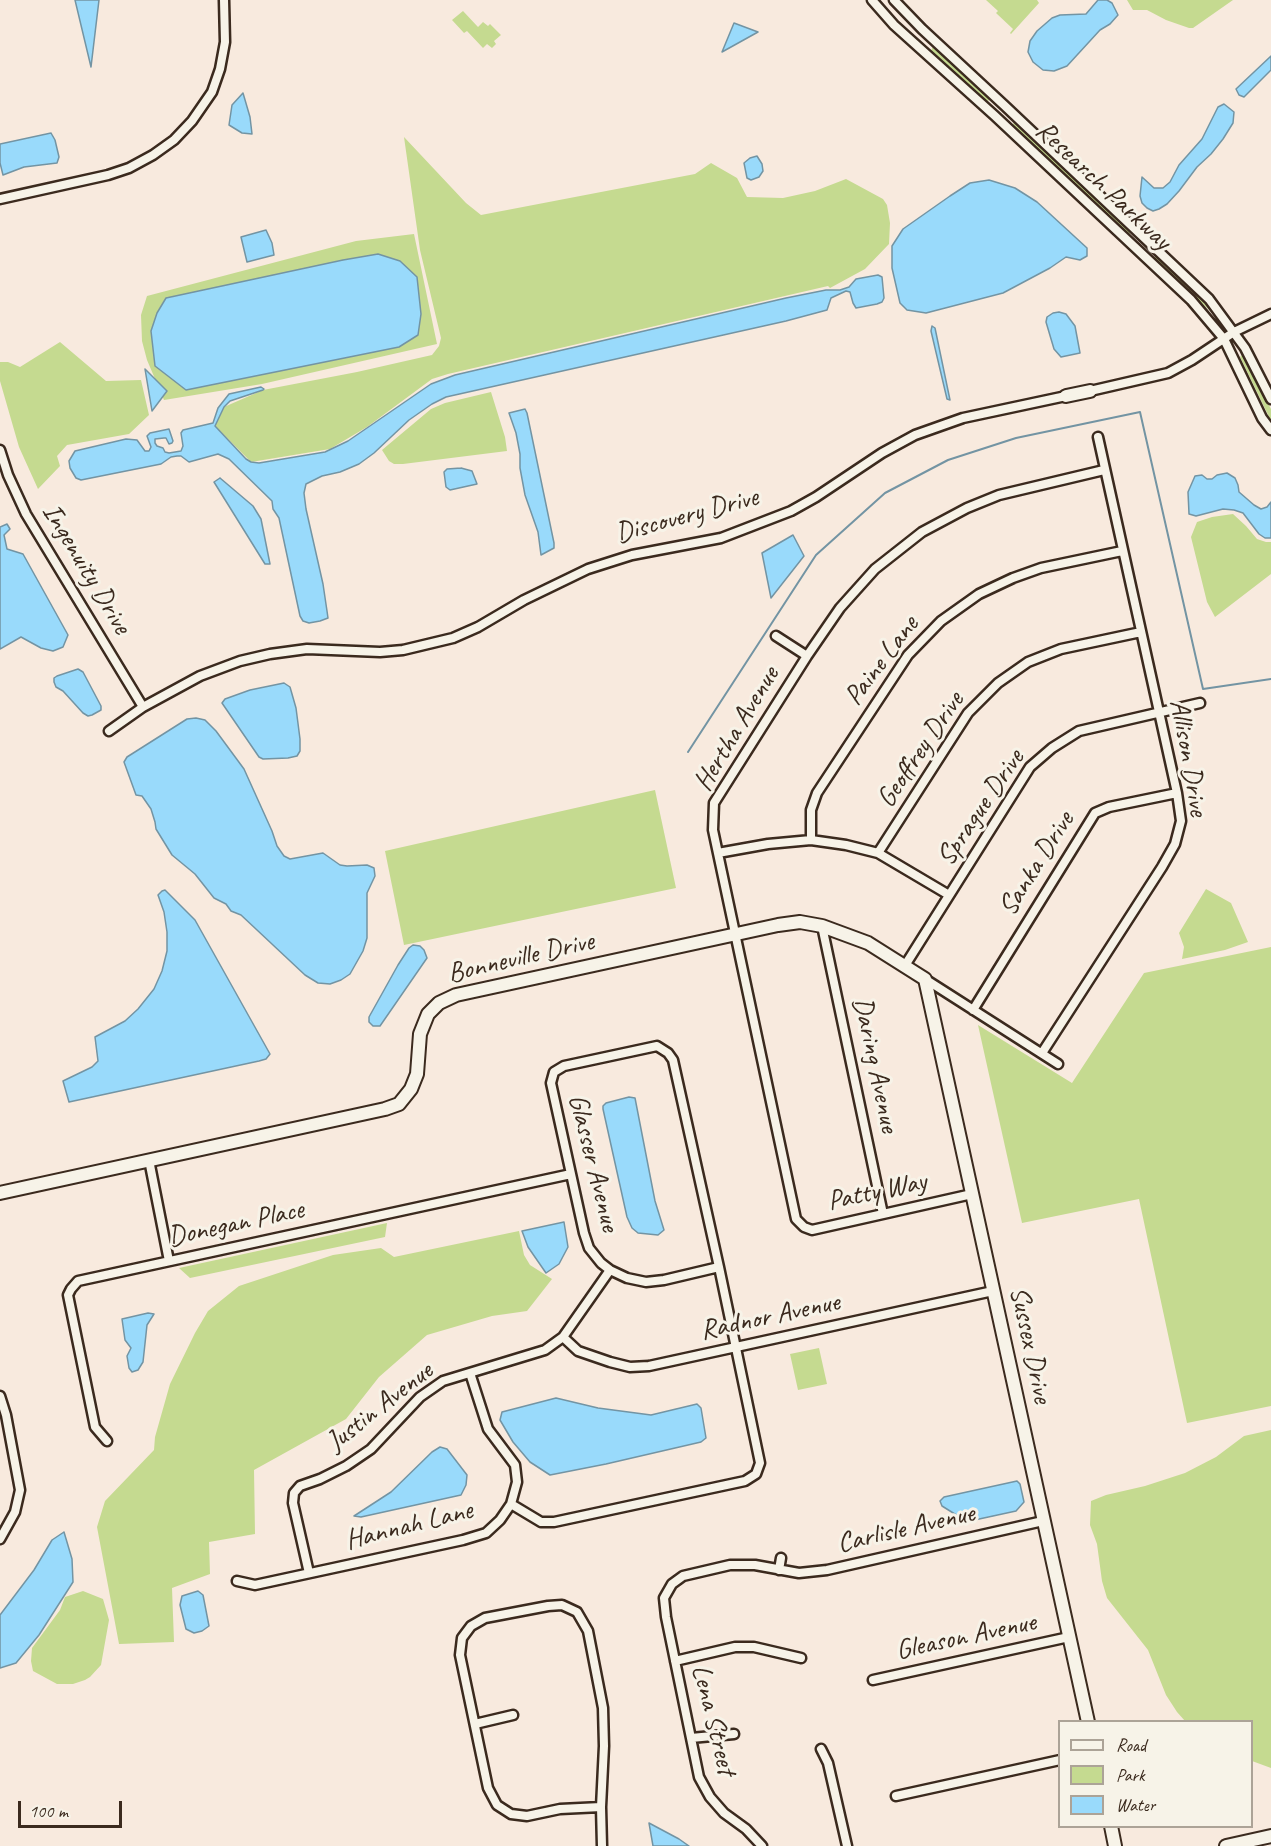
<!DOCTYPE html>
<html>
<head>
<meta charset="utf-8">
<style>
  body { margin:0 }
  #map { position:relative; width:1271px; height:1846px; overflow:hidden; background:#f8eade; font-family:Caveat,sans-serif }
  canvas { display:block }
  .legend { position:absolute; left:1058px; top:1720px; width:195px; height:108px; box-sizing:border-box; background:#f7f3e8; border:2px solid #aca397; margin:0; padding:8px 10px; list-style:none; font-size:18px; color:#3b2a1e }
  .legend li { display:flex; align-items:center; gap:12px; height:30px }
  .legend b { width:30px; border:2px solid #aca397 }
  .scale { position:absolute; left:18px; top:1801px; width:104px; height:27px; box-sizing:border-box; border:3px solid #3b2a1e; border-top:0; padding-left:8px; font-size:18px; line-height:21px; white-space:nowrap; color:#3b2a1e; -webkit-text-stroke:4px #f7f3e8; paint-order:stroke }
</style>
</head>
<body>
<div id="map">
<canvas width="1271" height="1846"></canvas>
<ul class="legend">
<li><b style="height:8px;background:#f7f3e8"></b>Road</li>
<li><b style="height:16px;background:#c5da90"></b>Park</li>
<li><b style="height:16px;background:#99dafb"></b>Water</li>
</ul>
<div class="scale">100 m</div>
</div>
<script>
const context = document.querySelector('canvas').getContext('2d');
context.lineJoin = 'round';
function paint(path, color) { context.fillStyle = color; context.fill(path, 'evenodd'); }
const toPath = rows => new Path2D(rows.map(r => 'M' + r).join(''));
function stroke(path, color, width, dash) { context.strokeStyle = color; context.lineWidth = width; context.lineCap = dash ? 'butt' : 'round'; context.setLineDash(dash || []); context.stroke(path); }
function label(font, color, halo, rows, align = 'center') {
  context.font = font + ' Caveat,sans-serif'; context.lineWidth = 6; context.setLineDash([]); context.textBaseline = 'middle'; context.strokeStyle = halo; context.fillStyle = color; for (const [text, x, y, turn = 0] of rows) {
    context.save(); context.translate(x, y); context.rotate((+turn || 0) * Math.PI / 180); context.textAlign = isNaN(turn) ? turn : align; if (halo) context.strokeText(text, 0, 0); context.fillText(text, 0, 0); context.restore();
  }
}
paint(toPath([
  [986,0,1037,0,1039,3,1011,34,1010,33,1013,29,996,13,998,11],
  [1127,0,1233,0,1193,28,1189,28,1166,20,1147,10,1133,10],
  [463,11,478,27,483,22,488,26,490,24,501,35,494,41,496,44,492,48,487,44,483,48,467,31,464,33,452,20],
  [933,46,937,46,989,96,990,99,988,101,985,101,931,51],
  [1014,122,1017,122,1131,229,1132,232,1127,235,1012,127],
  [404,137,466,203,481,215,695,174,711,163,737,178,747,197,783,198,815,191,846,179,883,199,887,205,890,223,889,244,865,269,830,288,828,286,448,374,432,379,367,427,330,449,251,462,215,426,224,407,263,390,357,372,432,355,439,346,441,338,420,250],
  [414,234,437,344,262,384,164,400,147,360,142,341,141,315,147,296,356,241],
  [1158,255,1209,303,1218,316,1217,317,1154,260,1155,256],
  [60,342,106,381,141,380,149,415,129,434,67,445,57,456,60,466,38,489,19,447,0,381,0,362,8,362,20,367],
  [1242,355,1271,409,1271,421,1240,357],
  [491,392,505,437,507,451,403,464,394,464,389,461,382,450,431,409,445,403],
  [1233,514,1246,526,1257,539,1266,542,1271,542,1271,574,1215,617,1207,602,1191,537,1197,522,1212,517],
  [655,790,676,888,404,945,385,851],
  [1206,889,1231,903,1248,942,1225,950,1182,959,1184,947,1179,933],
  [1271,947,1271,1406,1187,1423,1139,1199,1022,1223,978,1025,1072,1083,1144,973],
  [387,1223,385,1237,190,1278,179,1268],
  [519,1231,524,1255,530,1265,552,1279,527,1311,492,1316,427,1335,379,1377,346,1419,254,1470,255,1534,209,1542,210,1574,172,1588,174,1642,119,1644,97,1527,105,1501,154,1450,155,1437,170,1384,195,1333,208,1311,239,1286,333,1255,381,1248,394,1257],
  [819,1348,827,1384,798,1390,790,1354],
  [1271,1430,1271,1768,1252,1761,1252,1722,1185,1721,1177,1712,1166,1695,1148,1650,1107,1598,1102,1581,1097,1544,1090,1525,1091,1501,1106,1495,1145,1486,1185,1473,1216,1457,1244,1436],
  [83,1591,103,1599,109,1620,101,1665,90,1677,85,1680,73,1684,57,1684,33,1671,31,1661,32,1648,60,1610,65,1597]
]), '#c5da90');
const water = toPath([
  [75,0,99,0,91,67,75,0],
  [1098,0,1107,0,1112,3,1118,15,1110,24,1100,30,1067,66,1054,71,1043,70,1033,62,1028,52,1030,41,1037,31,1052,18,1060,15,1086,14,1098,0],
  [734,23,758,32,722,52,734,23],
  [1271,56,1271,70,1244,97,1239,95,1236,89,1271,56],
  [243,93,250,117,252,134,242,133,229,125,232,105,243,93],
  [1224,104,1234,112,1233,123,1223,139,1211,154,1197,167,1179,191,1167,204,1159,209,1153,211,1147,208,1142,203,1140,196,1142,177,1154,188,1163,188,1170,182,1179,165,1202,139,1218,107,1224,104],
  [51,133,55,140,59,157,57,163,24,167,3,175,0,163,0,144,51,133],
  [757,156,762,164,763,171,759,177,751,180,747,178,744,163,750,158,757,156],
  [989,180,1015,188,1037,202,1087,248,1087,256,1080,260,1066,257,1050,268,1003,293,926,313,907,310,900,303,892,268,892,246,903,229,950,196,970,183,989,180],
  [266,230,272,243,274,255,247,262,241,237,266,230],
  [378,254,400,261,417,277,421,314,418,335,399,347,186,390,155,366,151,331,157,313,166,298,343,260,378,254],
  [878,275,882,277,884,298,882,302,877,304,856,308,853,303,850,292,846,291,831,298,827,310,786,321,446,397,432,404,409,420,374,453,359,464,340,472,322,476,306,484,304,493,306,509,323,584,327,611,328,618,320,621,309,623,303,621,300,616,279,518,273,509,272,501,229,459,218,454,189,462,181,456,177,456,171,457,161,464,81,480,76,478,70,468,69,461,75,451,126,439,137,440,145,451,149,451,151,447,147,436,150,433,169,429,173,441,172,443,169,444,166,438,164,438,155,439,155,443,157,446,163,448,165,452,169,453,181,451,183,446,181,433,183,430,213,423,218,408,229,394,261,387,264,389,263,390,230,401,224,407,215,426,246,459,251,462,259,463,325,452,348,441,431,384,455,375,786,298,826,290,840,290,849,287,856,279,878,275],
  [1059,312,1066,314,1075,326,1080,353,1061,357,1054,349,1046,322,1047,317,1053,313,1059,312],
  [932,326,935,328,950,400,947,399,931,331,932,326],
  [145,369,167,391,152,411,145,369],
  [525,409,527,413,554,543,554,548,541,555,538,532,525,495,520,468,520,454,516,433,509,413,525,409],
  [461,468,472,471,477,484,450,490,446,487,444,472,447,469,461,468],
  [1227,473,1235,478,1238,485,1239,492,1254,505,1261,509,1267,507,1271,502,1271,538,1265,538,1259,534,1243,513,1234,510,1223,509,1196,516,1189,514,1188,492,1195,476,1202,475,1207,479,1212,479,1217,475,1227,473],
  [220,478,253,506,261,519,270,564,265,564,214,482,220,478],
  [7,524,10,529,4,535,7,549,23,554,68,635,63,647,53,651,41,648,21,637,0,649,0,527,7,524],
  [793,535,804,556,771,598,762,553,793,535],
  [78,669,83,672,101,706,101,710,92,715,88,716,83,713,63,691,56,687,54,682,54,678,57,676,78,669],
  [284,683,290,687,296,708,300,739,300,751,297,756,288,758,263,759,259,757,222,703,225,699,250,690,284,683],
  [196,718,205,720,216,731,244,769,272,831,277,846,284,856,290,859,323,853,340,865,347,866,367,865,374,868,375,876,367,893,367,938,363,951,350,974,341,980,330,984,318,983,305,975,241,915,231,911,226,904,214,898,195,874,172,855,156,829,155,822,151,809,142,796,136,795,124,762,127,757,187,719,196,718],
  [165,890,195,920,270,1054,266,1059,259,1061,69,1102,63,1081,92,1067,98,1061,95,1037,125,1021,138,1009,154,989,162,971,167,951,167,932,164,912,158,895,162,891,165,890],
  [413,945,420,946,424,950,427,958,380,1026,373,1026,369,1022,369,1017,398,965,409,948,413,945],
  [629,1097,635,1098,655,1201,664,1230,658,1235,638,1233,632,1228,627,1217,603,1109,603,1106,606,1103,629,1097],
  [564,1222,568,1247,559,1264,546,1273,528,1247,522,1231,564,1222],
  [148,1313,154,1314,147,1325,143,1362,138,1370,132,1372,129,1368,127,1356,131,1348,125,1340,122,1319,148,1313],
  [556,1398,598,1408,651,1415,697,1404,701,1408,706,1438,701,1442,606,1464,550,1475,530,1462,513,1442,500,1420,502,1412,556,1398],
  [440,1447,447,1449,467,1475,466,1485,461,1495,361,1517,354,1516,391,1492,432,1452,440,1447],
  [1017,1481,1020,1484,1024,1502,1016,1511,970,1521,966,1521,942,1506,940,1501,944,1497,1017,1481],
  [64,1532,72,1559,73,1582,39,1635,16,1663,0,1668,0,1615,34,1570,52,1540,64,1532],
  [198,1591,203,1595,209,1626,202,1631,194,1633,186,1629,180,1605,182,1596,198,1591],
  [649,1823,679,1839,689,1846,653,1846,649,1823]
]);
paint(water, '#99dafb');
stroke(water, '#7394a3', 1.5);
stroke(toPath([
  [688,752,816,555,885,493,948,460,1016,438,1140,412,1203,689,1271,679]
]), '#7394a3', 2);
const street = toPath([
  [872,0,894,25,995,116,1191,300,1224,339,1262,418,1271,430],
  [894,0,922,29,1005,106,1209,299,1245,348,1271,399],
  [0,199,108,175,129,168,153,155,174,140,192,121,212,92,220,69,225,42,224,0],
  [1090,391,1168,373,1192,360,1234,332,1271,314],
  [0,450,8,475,26,514,143,707],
  [776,636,807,656],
  [109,731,143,707,200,676,240,661,270,654,307,649,380,652,403,650,453,638,478,627,524,600,588,569,632,555,721,538,791,511,816,497,882,453,915,435,963,418,1066,396],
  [811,840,811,810,817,793,908,655,941,621,979,594,1013,578,1041,568,1122,551],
  [718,853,768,844,811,840,846,845,878,853,949,895],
  [878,853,968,713,998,683,1028,662,1061,649,1141,632],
  [822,926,883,1214],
  [904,967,1030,767,1052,748,1079,731,1200,703],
  [925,979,1058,1064],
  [973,1010,1095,813,1109,807,1177,793],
  [1042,1053,1162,867,1175,844,1181,821,1177,793,1098,437],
  [149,1160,169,1261],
  [972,1194,812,1230,804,1227,796,1219,713,830,714,803,807,656,840,608,875,569,922,532,967,508,999,495,1104,470],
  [563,1337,578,1351,610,1362,630,1367,649,1366,993,1291],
  [0,1396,6,1415,20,1490,15,1512,0,1539],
  [107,1441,95,1427,68,1295,71,1289,78,1281,571,1174],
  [511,1504,541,1522,554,1522,745,1481,756,1474,760,1463,736,1348,719,1267,673,1060,668,1053,657,1046,564,1066,554,1072,551,1083,584,1233,589,1248,601,1263,610,1270,627,1278,646,1282,664,1280,719,1267],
  [779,1570,781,1558],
  [309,1573,293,1503,294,1493,300,1486,320,1479,346,1466,371,1449,420,1397,443,1381,545,1350,563,1337,610,1270],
  [237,1581,255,1585,463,1540,486,1533,500,1520,511,1504,517,1482,515,1465,488,1429,470,1373],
  [675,1661,735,1647,754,1647,801,1658],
  [873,1680,1069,1637],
  [475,1724,513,1715],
  [691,1738,734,1734],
  [821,1749,828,1763,847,1846],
  [896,1796,1060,1760],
  [601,1807,560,1809,527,1816,511,1814,497,1805,488,1788,460,1655,462,1638,471,1626,485,1618,548,1606,562,1605,577,1612,588,1631,603,1708,604,1746,601,1807,602,1846],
  [762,1846,746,1829,724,1813,710,1797,699,1777,666,1617,664,1598,672,1584,683,1576,730,1565,755,1565,799,1573,827,1570,1043,1521]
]);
const secondary = toPath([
  [1066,396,1090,391],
  [0,1193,385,1109,399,1104,411,1089,417,1074,420,1034,428,1014,439,1003,456,995,778,925,800,922,822,926,868,943,925,979,1088,1722],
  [1111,1826,1115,1846],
  [1226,1846,1271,1836]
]);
stroke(street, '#3b2a1e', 13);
stroke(secondary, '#3b2a1e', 16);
stroke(street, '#f7f3e8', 8);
stroke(secondary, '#f7f3e8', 12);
label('28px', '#3b2a1e', '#f7f3e8', [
  ["Research Parkway",1103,186,43],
  ["Discovery Drive",687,516,-15],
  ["Ingenuity Drive",86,569,59],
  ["Paine Lane",882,661,-53],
  ["Hertha Avenue",737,729,-59],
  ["Geoffrey Drive",921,750,-56],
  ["Allison Drive",1188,758,80],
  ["Sprague Drive",981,808,-56],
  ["Sanka Drive",1037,864,-58],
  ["Bonneville Drive",521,958,-13],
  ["Daring Avenue",875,1065,78],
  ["Glasser Avenue",593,1163,76],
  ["Patty Way",877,1192,-12],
  ["Donegan Place",236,1224,-12],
  ["Radnor Avenue",770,1317,-12],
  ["Sussex Drive",1030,1345,78],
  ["Justin Avenue",380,1407,-38],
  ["Hannah Lane",409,1526,-14],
  ["Carlisle Avenue",906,1529,-13],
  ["Gleason Avenue",966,1637,-12],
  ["Lena Street",713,1720,76]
]);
</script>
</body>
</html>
